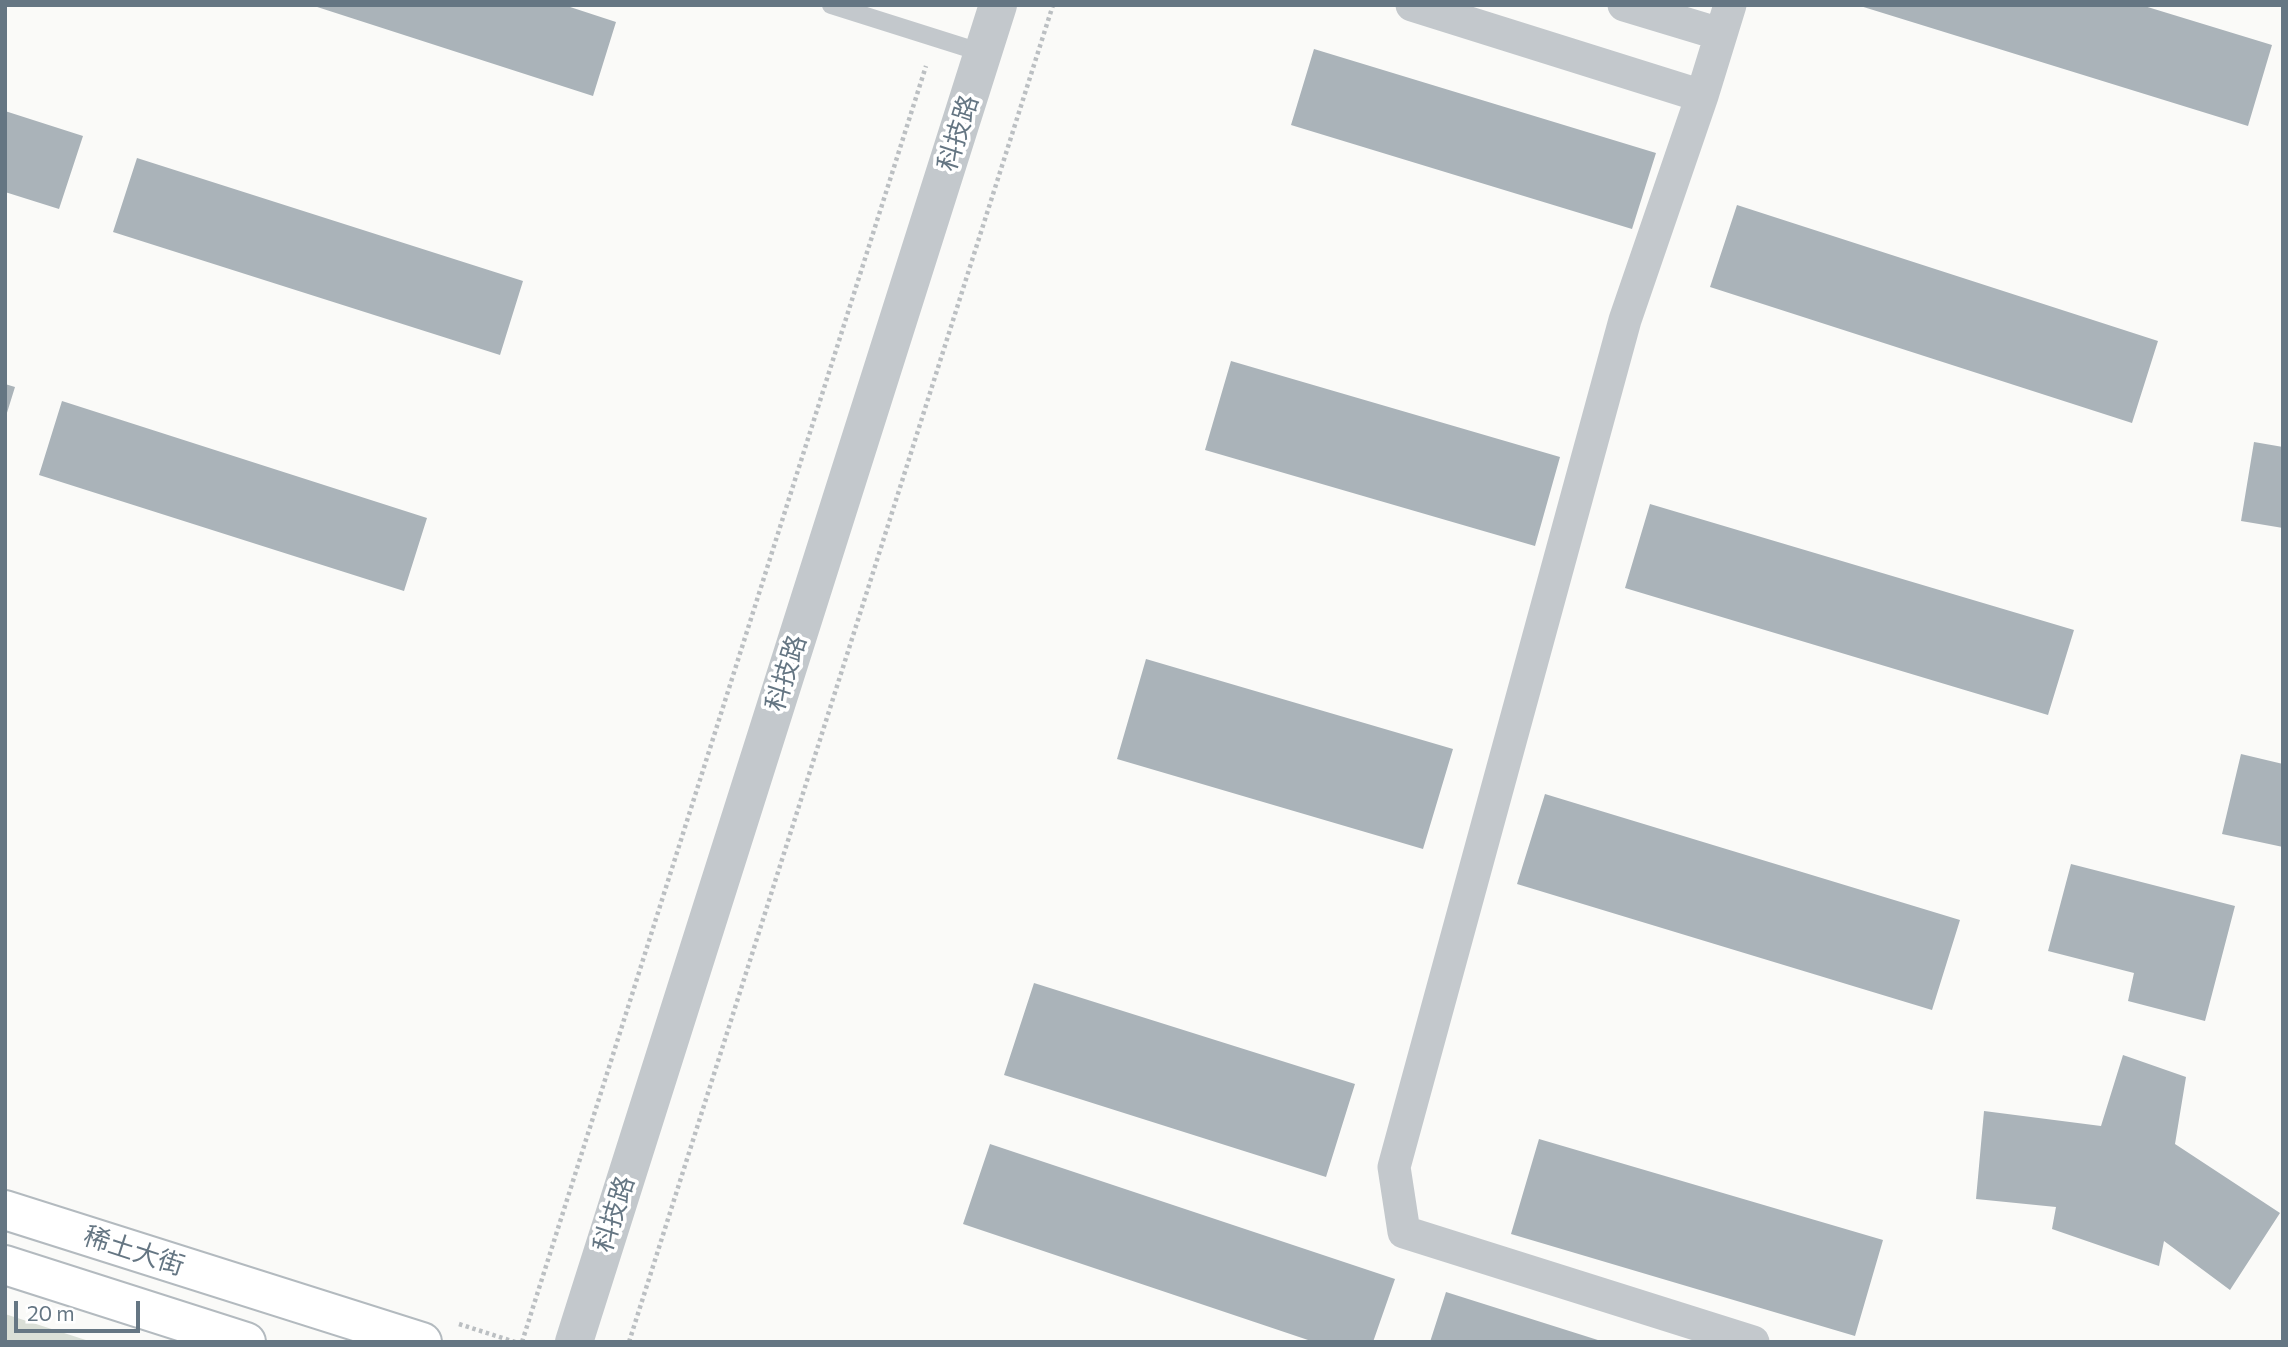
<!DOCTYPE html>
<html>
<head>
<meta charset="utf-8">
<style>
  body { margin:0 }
  #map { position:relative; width:2288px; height:1347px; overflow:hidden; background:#fafaf8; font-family:Commissioner,sans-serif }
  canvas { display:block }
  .frame { position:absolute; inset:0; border:7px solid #657683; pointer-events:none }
  .scale { position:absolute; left:14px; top:1301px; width:126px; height:32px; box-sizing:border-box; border:4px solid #657683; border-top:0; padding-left:9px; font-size:21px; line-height:24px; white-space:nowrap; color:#657683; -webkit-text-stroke:5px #fff; paint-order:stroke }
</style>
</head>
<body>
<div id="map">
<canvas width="2288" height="1347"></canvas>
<div class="frame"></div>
<div class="scale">20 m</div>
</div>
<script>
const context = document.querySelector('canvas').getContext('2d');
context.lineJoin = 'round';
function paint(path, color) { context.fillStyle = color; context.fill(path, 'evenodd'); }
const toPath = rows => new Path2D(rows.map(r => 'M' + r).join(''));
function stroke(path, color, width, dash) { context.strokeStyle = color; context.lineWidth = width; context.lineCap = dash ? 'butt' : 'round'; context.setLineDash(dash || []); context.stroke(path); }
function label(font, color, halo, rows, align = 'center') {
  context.font = font + ' Commissioner,"Noto Sans SC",sans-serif'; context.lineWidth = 7; context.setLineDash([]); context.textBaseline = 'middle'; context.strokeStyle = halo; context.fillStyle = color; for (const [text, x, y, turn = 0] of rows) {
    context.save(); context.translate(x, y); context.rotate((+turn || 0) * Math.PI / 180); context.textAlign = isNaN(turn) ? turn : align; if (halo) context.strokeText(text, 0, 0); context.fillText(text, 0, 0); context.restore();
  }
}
paint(toPath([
  [5,1314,92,1342,5,1342]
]), '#dadfd7');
paint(toPath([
  [311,5,564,5,616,22,593,96],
  [1857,5,2141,5,2272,45,2248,126],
  [1314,49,1656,153,1632,229,1291,125],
  [5,111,83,136,59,209,5,192],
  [137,158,523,281,500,355,113,232],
  [1737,205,2158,341,2132,423,1710,287],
  [1231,361,1560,457,1535,546,1205,450],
  [5,384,15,387,6,416,5,416],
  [62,401,427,518,404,591,39,475],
  [2254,442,2283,447,2283,528,2241,521],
  [1650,504,2074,630,2048,715,1625,588],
  [1146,659,1453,749,1423,849,1117,759],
  [2241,754,2283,764,2283,847,2222,834],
  [1545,794,1960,920,1932,1010,1517,884],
  [2071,864,2235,906,2205,1021,2128,1001,2134,973,2048,951],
  [1034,983,1355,1084,1326,1177,1004,1075],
  [2123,1055,2186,1077,2175,1144,2280,1213,2230,1290,2164,1241,2159,1266,2052,1229,2056,1207,1976,1199,1984,1111,2101,1126],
  [1539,1139,1883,1240,1855,1336,1511,1234],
  [990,1144,1395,1279,1373,1342,1314,1342,963,1224],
  [1446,1292,1601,1341,1601,1342,1430,1342]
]), '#aab3b9');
const secondary = toPath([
  [5,1210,422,1342],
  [5,1265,246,1342]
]);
stroke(secondary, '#b3babf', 42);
stroke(toPath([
  [459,1324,515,1342],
  [522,1342,926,66],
  [629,1342,1053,5]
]), '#bbbfc2', 4.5, [3.5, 3.5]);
stroke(toPath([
  [831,5,983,53]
]), '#c3c8cc', 18);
stroke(toPath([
  [1412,5,1702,96],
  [1624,5,1720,34],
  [1730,5,1702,96,1625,320,1394,1167,1404,1232,1753,1342]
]), '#c3c8cc', 33);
stroke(toPath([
  [574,1342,998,5]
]), '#c3c8cc', 38);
stroke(secondary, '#fff', 38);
label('26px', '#657683', '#fff', [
  ["科技路",958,133,-72],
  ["科技路",786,673,-72],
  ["科技路",614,1214,-72],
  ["稀土大街",134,1251,18]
]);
</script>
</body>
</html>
